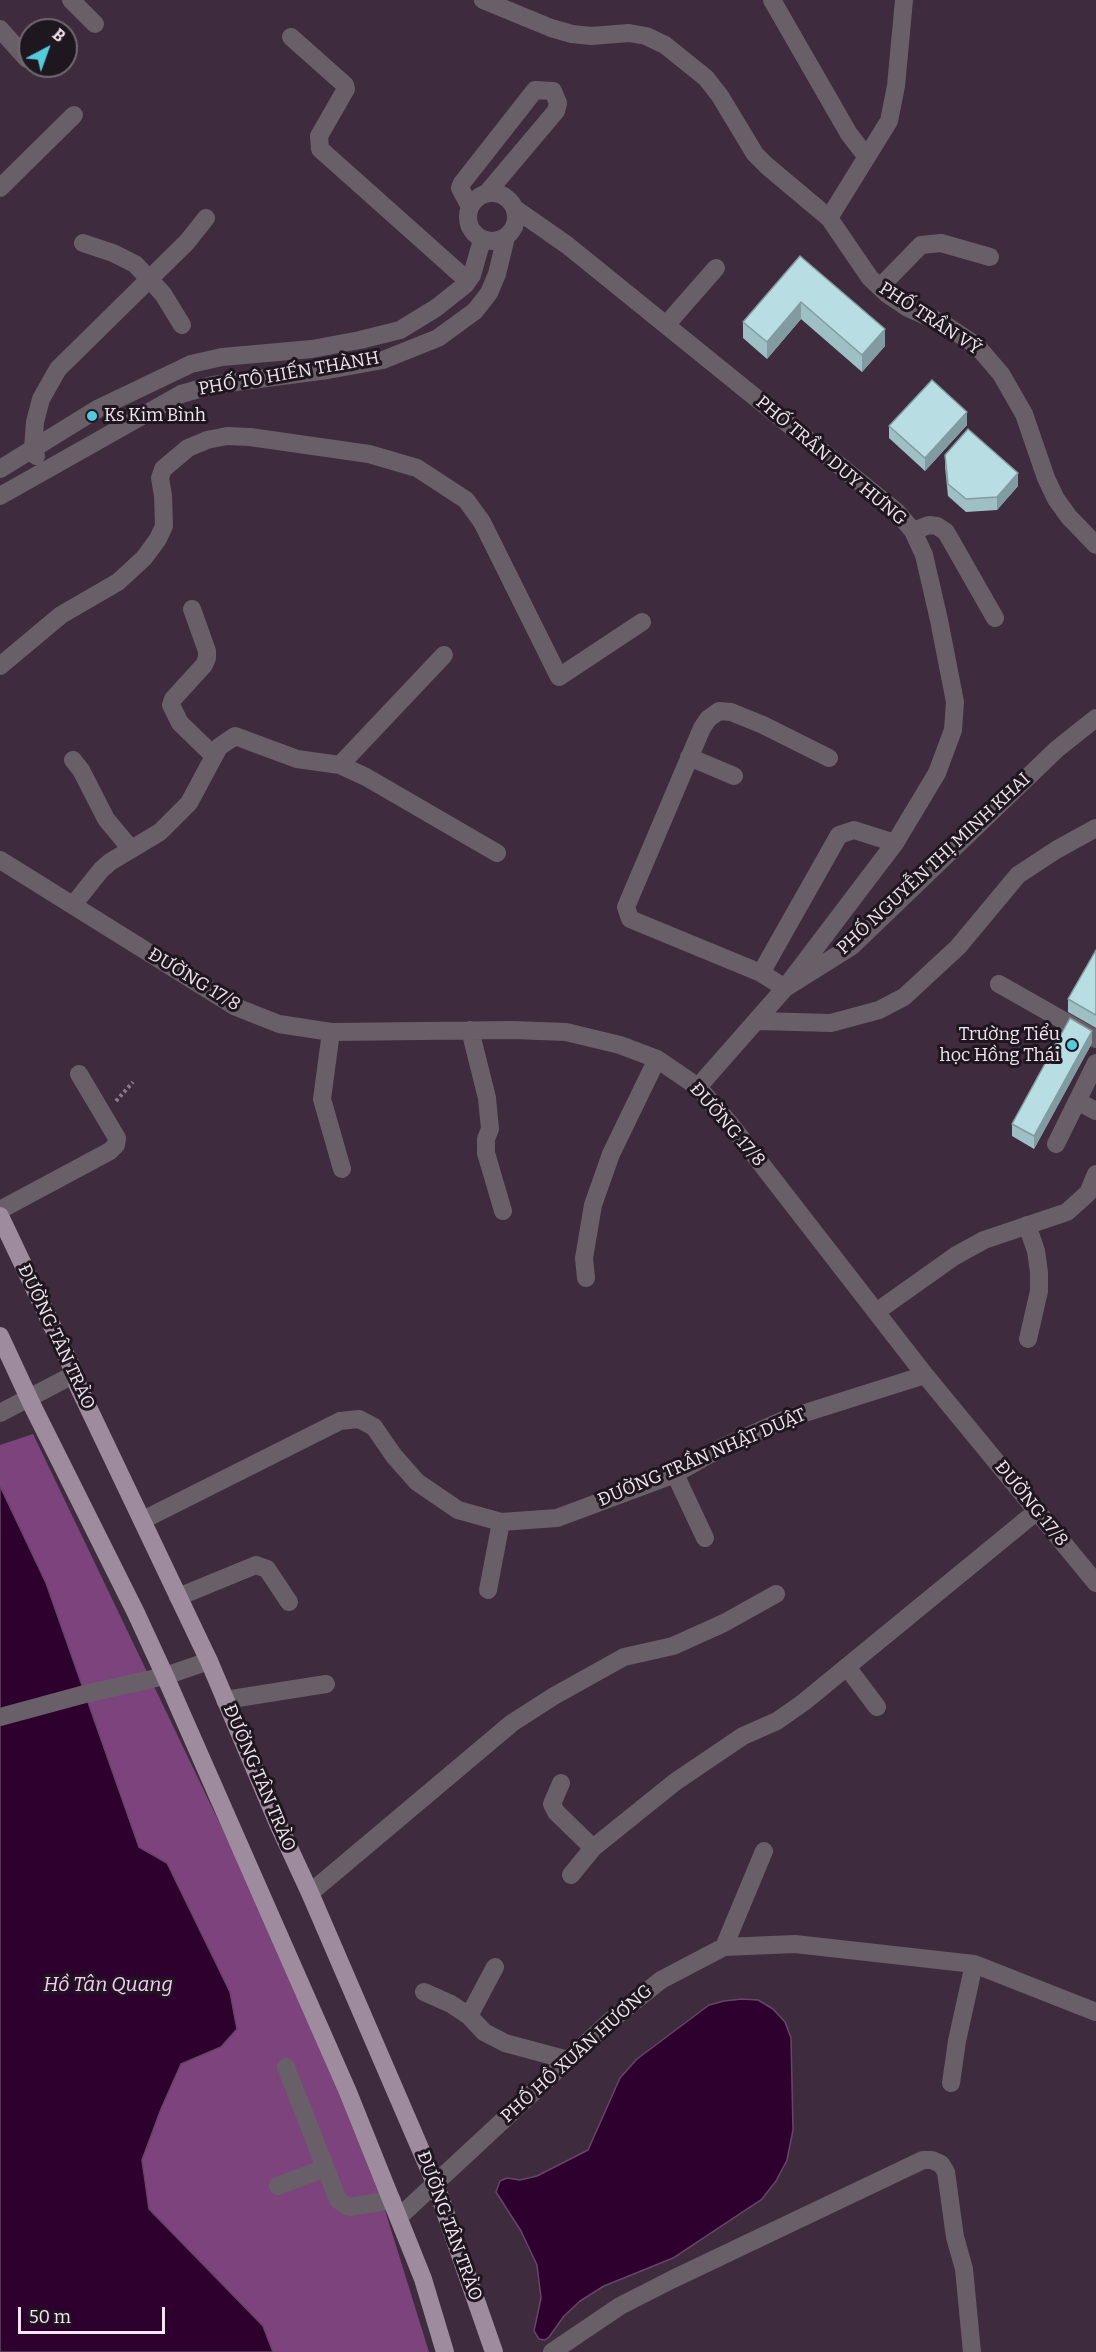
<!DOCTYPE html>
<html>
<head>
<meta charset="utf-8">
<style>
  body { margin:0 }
  #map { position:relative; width:1096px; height:2352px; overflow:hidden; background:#3e2b3d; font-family:Bitter,serif }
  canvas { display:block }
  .north { position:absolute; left:18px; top:18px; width:60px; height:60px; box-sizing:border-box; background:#1f171f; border:2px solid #736973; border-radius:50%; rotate:41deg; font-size:16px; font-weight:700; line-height:24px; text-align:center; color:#f2e5f1 }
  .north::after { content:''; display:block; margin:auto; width:21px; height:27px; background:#53cbdb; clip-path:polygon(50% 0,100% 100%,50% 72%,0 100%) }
  .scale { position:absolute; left:18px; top:2307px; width:147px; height:27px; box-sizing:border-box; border:3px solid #f2e5f1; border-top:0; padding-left:8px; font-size:18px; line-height:21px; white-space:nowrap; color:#f2e5f1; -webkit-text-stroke:4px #1f171f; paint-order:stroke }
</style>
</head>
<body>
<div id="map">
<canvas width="1096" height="2352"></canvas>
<div class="north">B</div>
<div class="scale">50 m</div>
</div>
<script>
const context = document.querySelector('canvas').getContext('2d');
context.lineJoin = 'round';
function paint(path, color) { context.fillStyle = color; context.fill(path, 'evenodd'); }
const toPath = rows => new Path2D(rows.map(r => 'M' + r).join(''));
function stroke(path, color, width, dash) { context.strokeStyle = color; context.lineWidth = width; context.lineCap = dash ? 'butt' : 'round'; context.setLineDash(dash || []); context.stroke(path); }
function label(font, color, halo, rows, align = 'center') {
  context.font = font + ' Bitter,serif'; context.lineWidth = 6; context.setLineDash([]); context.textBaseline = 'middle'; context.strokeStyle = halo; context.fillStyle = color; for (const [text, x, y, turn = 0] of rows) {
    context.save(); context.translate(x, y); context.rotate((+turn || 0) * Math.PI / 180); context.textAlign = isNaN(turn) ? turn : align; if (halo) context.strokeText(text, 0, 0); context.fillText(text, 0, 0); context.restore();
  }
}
paint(toPath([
  [33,1434,348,2091,429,2352,0,2352,0,1445]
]), '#7d437c');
const water = toPath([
  [0,1486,46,1583,139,1847,167,1863,230,1992,237,2029,221,2047,181,2064,161,2109,142,2160,149,2209,263,2326,273,2352,0,2352,0,1486],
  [742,1999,758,2000,773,2009,785,2022,791,2038,793,2130,787,2160,776,2181,762,2199,673,2258,604,2286,580,2301,564,2316,549,2337,545,2340,539,2339,534,2331,541,2298,537,2265,521,2231,496,2192,500,2181,507,2178,520,2180,537,2176,588,2150,620,2078,637,2059,709,2005,724,2001,742,1999]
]);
paint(water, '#2d002e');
stroke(water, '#684568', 1.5);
stroke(toPath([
  [116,1101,133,1082]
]), '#8a7a89', 4, [3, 3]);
stroke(toPath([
  [71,0,95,24],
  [483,0,551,28,572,34,591,36,629,33,646,36,665,45,706,78,720,96,755,154,767,166,829,218,870,278,887,294,908,308,944,324,977,346,1001,374,1024,414,1046,478,1056,499,1069,517,1096,545],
  [772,0,849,134,866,156],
  [0,29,27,59],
  [291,37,345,85,346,89,319,136,320,149,468,281],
  [0,188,74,115],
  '468 217a24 24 0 1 1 48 0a24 24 0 1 1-48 0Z',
  [470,207,460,188,462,183,535,90,553,91,558,103,556,111,486,194],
  [514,208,567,245,897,512,913,531,924,555,939,620,955,702,953,730,937,773,895,843,785,988,761,973,630,919,626,907,702,728,708,719,719,711,731,712,763,725,829,758],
  [829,218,889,121,896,86,904,0],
  [83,243,113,253,135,264,163,294,182,325],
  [880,287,921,245,941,243,990,257],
  [666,325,716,268],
  [36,456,33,449,35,422,41,399,58,369,187,242,206,218],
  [0,469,99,408,191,364,222,357,312,349,360,340,400,330,436,308,465,285,472,275,482,240],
  [0,496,181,394,213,385,328,370,383,360,438,338,475,311,489,293,497,274,506,237],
  [913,531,929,525,937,526,946,532,995,618],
  [192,609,207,651,207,658,204,665,173,699,171,705,180,723,214,756],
  [0,666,61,615,118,582,144,558,158,539,164,526,163,496,160,478,163,469,188,448,207,440,227,436,250,437,369,454,417,468,466,500,482,522,559,677,642,622],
  [689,757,734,776],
  [73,760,81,770,106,819,131,849],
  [340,765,444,655],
  [0,860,236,1007,279,1024,331,1032,513,1030,566,1032,620,1045,657,1059,698,1087,731,1125,925,1375,1096,1583],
  [73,905,101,870,110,862,160,832,189,803,219,747,235,736,297,759,340,765,366,777,497,853],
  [761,973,839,835,854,830,895,843],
  [999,984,1096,1039],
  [757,1021,831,1023,879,1010,904,997,958,947,1018,875,1056,850,1096,828],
  [470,1030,487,1098,490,1129,486,1139,486,1153,503,1211],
  [331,1032,322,1099,342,1169],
  [698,1087,785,988,852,946,1057,749,1096,718],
  [1077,1101,1096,1111],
  [1056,1144,1096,1063],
  [0,1210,110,1151,116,1145,117,1138,79,1074],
  [1027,1225,1036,1251,1039,1272,1039,1291,1028,1339],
  [586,1278,584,1258,593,1205,611,1154,657,1059],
  [876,1312,955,1256,984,1240,1067,1212,1088,1193,1096,1174],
  [0,1413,75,1374],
  [675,1474,705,1538],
  [143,1520,340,1421,359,1419,374,1427,394,1456,417,1482,458,1510,501,1522,557,1518,675,1474,721,1448,786,1419,925,1375],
  [488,1590,501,1522],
  [178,1597,256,1565,267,1569,289,1602],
  [847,1667,877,1707],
  [225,1700,326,1684],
  [0,1717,85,1694,165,1676,209,1661],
  [561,1783,552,1804,556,1812,593,1848],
  [571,1875,593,1848,675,1782,743,1736,777,1721,804,1702,1037,1511],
  [310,1893,512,1723,554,1696,624,1657,673,1646,724,1623,776,1594],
  [724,1947,764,1851],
  [424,1992,451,2004,469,2016,484,2032,505,2043,568,2060],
  [469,2016,495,1967],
  [286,2067,338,2200,349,2207,392,2200],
  [951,2083,957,2041,974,1964],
  [278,2186,325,2168],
  [399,2217,610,2021,661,1980,724,1947,795,1944,974,1964,1096,2012],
  [552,2352,620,2306,673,2279,923,2160,932,2160,941,2164,946,2172,955,2237,964,2269,972,2352]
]), '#695f69', 18);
stroke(toPath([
  [0,1216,75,1374,78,1386,209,1661,279,1826,310,1893,435,2183,494,2352],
  [0,1336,33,1407,136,1613,165,1676,348,2092,423,2279,445,2352]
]), '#9f8b9e', 18);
paint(toPath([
  [800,256,885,346,862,372,801,319,767,359,743,338,743,322],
  [967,425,925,471,889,438,889,426],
  [945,455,1018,486,997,510,966,512,948,496,945,467],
  [1096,950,1096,1028,1068,1012,1068,999],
  [1092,1043,1034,1149,1012,1136,1012,1124]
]), '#9ebfc4');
paint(toPath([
  [801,302,801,319,767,359,767,342],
  [885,329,885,346,862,372,862,355],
  [967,412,967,425,925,471,925,458],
  [1018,473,1018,486,997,510,997,497],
  [1092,1031,1092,1043,1034,1149,1034,1136]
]), '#819ba0');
const building = toPath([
  [800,256,885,329,862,355,801,302,767,342,743,322,800,256],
  [932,380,967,412,925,458,889,426,932,380],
  [968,429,1018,473,997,497,966,499,948,484,945,455,968,429],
  [1096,950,1096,1015,1068,999,1096,950],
  [1070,1018,1092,1031,1034,1136,1012,1124,1070,1018]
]);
paint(building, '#b8dee4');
stroke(building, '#819ba0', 1.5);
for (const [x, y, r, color] of [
  [92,416,6,"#53cbdb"],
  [1072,1045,6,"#53cbdb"]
]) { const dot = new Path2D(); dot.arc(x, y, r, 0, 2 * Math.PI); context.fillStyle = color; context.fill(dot); stroke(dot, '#1f171f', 2); }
label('18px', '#f2e5f1', '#1f171f', [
  ["PHỐ TRẦN VỸ",930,319,33],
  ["PHỐ TÔ HIẾN THÀNH",289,374,-10],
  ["PHỐ TRẦN DUY HƯNG",831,461,40],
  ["PHỐ NGUYỄN THỊ MINH KHAI",934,864,-43],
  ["ĐƯỜNG 17/8",194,980,31],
  ["ĐƯỜNG 17/8",727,1125,49],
  ["ĐƯỜNG TÂN TRÀO",56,1337,65],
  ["ĐƯỜNG TRẦN NHẬT DUẬT",702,1458,-23],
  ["ĐƯỜNG 17/8",1031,1504,51],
  ["ĐƯỜNG TÂN TRÀO",259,1778,67],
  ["PHỐ HỒ XUÂN HƯƠNG",577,2054,-42],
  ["ĐƯỜNG TÂN TRÀO",449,2226,70]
]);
label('18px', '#f2e5f1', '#1f171f', [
  ["Ks Kim Bình",104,416],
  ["Trường Tiểu",1060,1035,"right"],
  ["học Hồng Thái",1060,1056,"right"]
], 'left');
label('italic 20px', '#fec8fc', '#1f171f', [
  ["Hồ Tân Quang",108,1985]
]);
</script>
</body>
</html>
